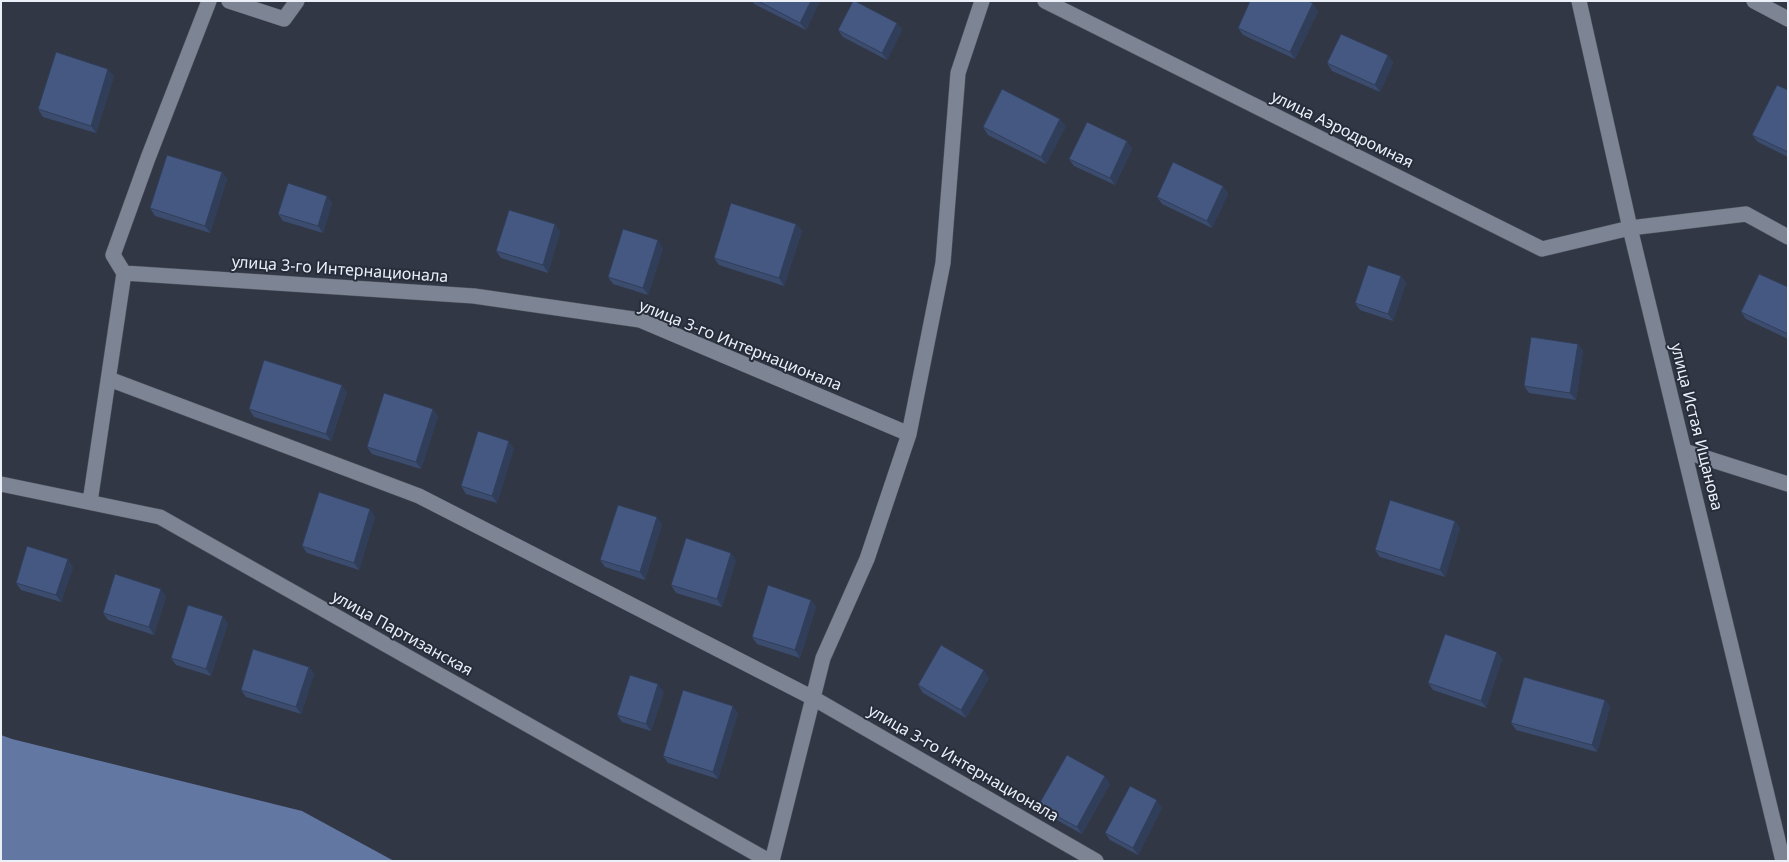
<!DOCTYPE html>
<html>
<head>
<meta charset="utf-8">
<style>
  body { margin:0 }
  #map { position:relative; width:1789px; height:862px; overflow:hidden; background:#313744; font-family:"Noto Sans",sans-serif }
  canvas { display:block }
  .frame { position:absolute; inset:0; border:2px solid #ebeff8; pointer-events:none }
</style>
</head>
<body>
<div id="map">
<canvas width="1789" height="862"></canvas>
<div class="frame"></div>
</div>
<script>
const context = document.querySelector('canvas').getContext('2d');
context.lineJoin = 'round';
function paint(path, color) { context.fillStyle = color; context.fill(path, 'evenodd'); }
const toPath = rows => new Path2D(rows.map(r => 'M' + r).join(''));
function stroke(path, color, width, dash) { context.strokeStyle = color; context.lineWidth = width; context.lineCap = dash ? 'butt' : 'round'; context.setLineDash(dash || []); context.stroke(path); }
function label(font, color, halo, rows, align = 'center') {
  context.font = font + ' "Noto Sans",sans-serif'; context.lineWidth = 4; context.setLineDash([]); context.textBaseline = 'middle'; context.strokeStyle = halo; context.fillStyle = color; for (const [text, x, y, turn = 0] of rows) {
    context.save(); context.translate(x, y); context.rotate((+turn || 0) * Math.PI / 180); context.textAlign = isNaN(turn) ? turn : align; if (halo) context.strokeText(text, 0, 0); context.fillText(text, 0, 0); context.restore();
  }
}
paint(toPath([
  [1,735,12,739,302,811,394,861,1,861]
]), '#6377a3');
const minor = toPath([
  [229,1,284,19,297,1],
  [1045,1,1542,249,1630,228,1746,214,1788,237],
  [1579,1,1630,228,1783,861],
  [1754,1,1788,19],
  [124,273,474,296,640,320,909,434],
  [109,379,419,496,813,698,1096,861],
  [1684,451,1788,484],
  [1,484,160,517,769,861],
  [90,502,124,273,113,255,148,158,209,1],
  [772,861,823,658,867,559,909,434,943,263,958,73,982,1]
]);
stroke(minor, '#505560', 16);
stroke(minor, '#7d8493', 15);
paint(toPath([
  [752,1,820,1,806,30,754,4],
  [1318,11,1295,59,1243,35,1238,28],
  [897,23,902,30,887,60,843,37,838,30],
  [1388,55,1393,63,1380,92,1332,71,1327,63],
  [114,76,96,133,43,117,38,109],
  [1788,90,1788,157,1758,142,1752,135],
  [1066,126,1046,164,988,135,983,127],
  [1127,141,1132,149,1115,185,1074,166,1069,159],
  [222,172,227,179,210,233,155,216,150,208],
  [1223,186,1228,194,1212,228,1162,204,1157,197],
  [332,203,323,233,283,221,278,214],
  [555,224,560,232,548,273,501,258,496,251],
  [796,224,802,231,784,286,719,265,714,258],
  [663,248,648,295,613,284,608,277],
  [1401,276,1406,283,1393,321,1360,310,1355,303],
  [1788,287,1788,339,1746,319,1741,312],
  [1578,344,1583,351,1576,400,1529,393,1524,386],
  [347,392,331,441,254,417,249,409],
  [438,416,421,469,372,454,367,447],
  [514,448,497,503,466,494,461,486],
  [375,516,359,570,307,553,302,546],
  [1455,521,1460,528,1445,577,1380,557,1375,550],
  [662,524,645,580,605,567,600,560],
  [736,560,722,607,676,593,671,585],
  [73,567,61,602,21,590,16,583],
  [166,596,154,635,108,620,103,613],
  [811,600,816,607,800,658,757,644,752,637],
  [228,623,211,676,176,665,171,658],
  [1497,652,1502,659,1486,708,1433,690,1428,683],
  [309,667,314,674,301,714,246,697,241,690],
  [989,678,966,718,923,693,918,685],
  [664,692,651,731,622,722,617,715],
  [1605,700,1610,707,1597,752,1516,730,1511,723],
  [738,713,718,779,668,763,663,756],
  [1110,784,1082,834,1044,813,1038,806],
  [1162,808,1138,855,1110,840,1105,833]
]), '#3b4c6f');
paint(toPath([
  [811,1,820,1,806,30,800,23],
  [1313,3,1318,11,1295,59,1290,52],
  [897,23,902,30,887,60,882,53],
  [1388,55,1393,63,1380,92,1375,85],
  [108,69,114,76,96,133,91,126],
  [1060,119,1066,126,1046,164,1041,157],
  [1127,141,1132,149,1115,185,1110,178],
  [222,172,227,179,210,233,205,226],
  [1223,186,1228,194,1212,228,1207,221],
  [327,196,332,203,323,233,318,226],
  [555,224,560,232,548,273,543,265],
  [796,224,802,231,784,286,779,278],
  [658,240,663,248,648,295,643,288],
  [1401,276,1406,283,1393,321,1388,314],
  [1578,344,1583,351,1576,400,1570,393],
  [342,385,347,392,331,441,326,434],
  [433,409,438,416,421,469,416,462],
  [509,441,514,448,497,503,492,496],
  [370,509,375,516,359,570,354,563],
  [657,517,662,524,645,580,640,572],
  [1455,521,1460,528,1445,577,1440,570],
  [731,553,736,560,722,607,717,599],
  [68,559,73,567,61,602,56,595],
  [161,589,166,596,154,635,149,627],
  [811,600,816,607,800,658,795,650],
  [223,616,228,623,211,676,206,669],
  [1497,652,1502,659,1486,708,1481,701],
  [309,667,314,674,301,714,296,707],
  [984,670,989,678,966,718,961,710],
  [658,684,664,692,651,731,646,724],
  [1605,700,1610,707,1597,752,1592,745],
  [733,706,738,713,718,779,713,772],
  [1105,776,1110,784,1082,834,1077,827],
  [1157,800,1162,808,1138,855,1133,848]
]), '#303e5a');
const building = toPath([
  [758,1,811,1,800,23,758,1],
  [853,1,855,1,897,23,882,53,838,30,853,1],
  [1250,1,1308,1,1313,3,1290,52,1238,28,1250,1],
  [1341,34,1388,55,1375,85,1327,63,1341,34],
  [56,52,108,69,91,126,38,109,56,52],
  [1777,85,1788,90,1788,152,1752,135,1777,85],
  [1002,89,1060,119,1041,157,983,127,1002,89],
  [1087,122,1127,141,1110,178,1069,159,1087,122],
  [167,155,222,172,205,226,150,208,167,155],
  [1173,162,1223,186,1207,221,1157,197,1173,162],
  [288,183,327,196,318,226,278,214,288,183],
  [731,203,796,224,779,278,714,258,731,203],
  [509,210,555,224,543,265,496,251,509,210],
  [623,229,658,240,643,288,608,277,623,229],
  [1368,265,1401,276,1388,314,1355,303,1368,265],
  [1759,274,1788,287,1788,334,1741,312,1759,274],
  [1531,337,1578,344,1570,393,1524,386,1531,337],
  [264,360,342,385,326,434,249,409,264,360],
  [384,393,433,409,416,462,367,447,384,393],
  [478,431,509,441,492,496,461,486,478,431],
  [319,492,370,509,354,563,302,546,319,492],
  [1390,500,1455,521,1440,570,1375,550,1390,500],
  [618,505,657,517,640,572,600,560,618,505],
  [686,538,731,553,717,599,671,585,686,538],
  [27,546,68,559,56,595,16,583,27,546],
  [115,574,161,589,149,627,103,613,115,574],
  [768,585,811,600,795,650,752,637,768,585],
  [188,605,223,616,206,669,171,658,188,605],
  [1445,634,1497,652,1481,701,1428,683,1445,634],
  [941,645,984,670,961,710,918,685,941,645],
  [253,649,309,667,296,707,241,690,253,649],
  [630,675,658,684,646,724,617,715,630,675],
  [1524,677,1605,700,1592,745,1511,723,1524,677],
  [683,690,733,706,713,772,663,756,683,690],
  [1067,755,1105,776,1077,827,1038,806,1067,755],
  [1130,786,1157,800,1133,848,1105,833,1130,786]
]);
paint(building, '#455881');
stroke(building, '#303e5a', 1);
label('16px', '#ebeff8', '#272d3a', [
  ["улица Аэродромная",1342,130,26],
  ["улица 3-го Интернационала",340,270,4],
  ["улица 3-го Интернационала",740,346,22],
  ["улица Истая Ищанова",1696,427,76],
  ["улица Партизанская",402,634,29],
  ["улица 3-го Интернационала",963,764,30]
]);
</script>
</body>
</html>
